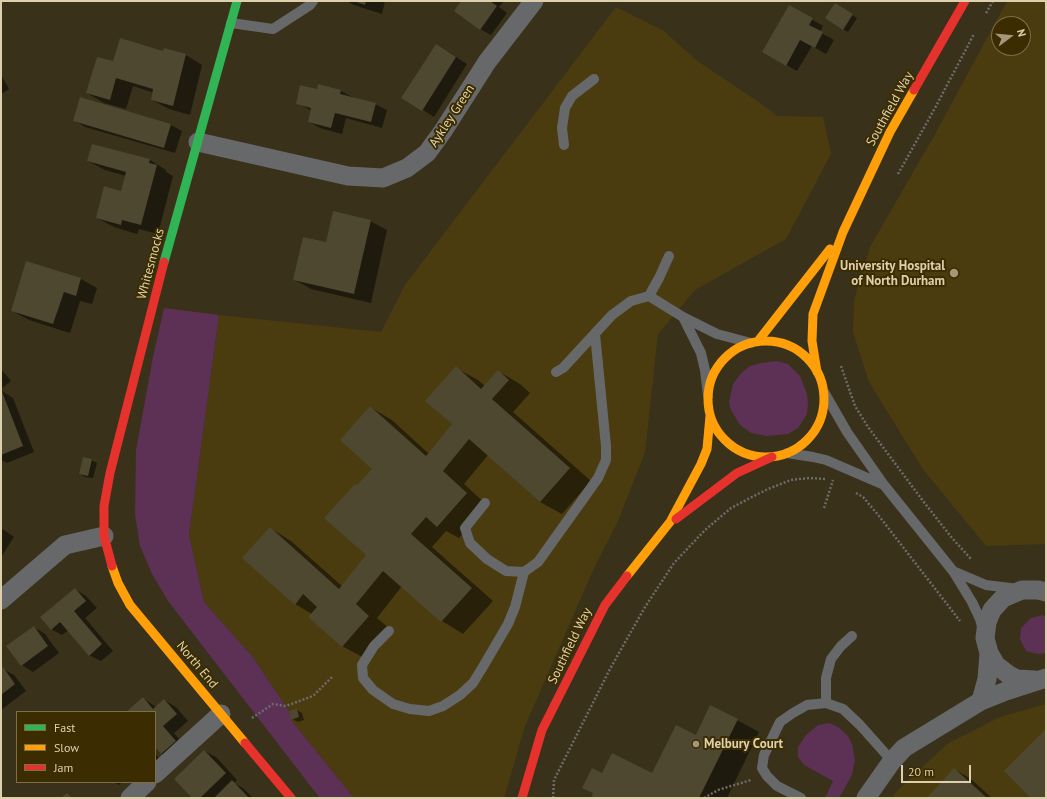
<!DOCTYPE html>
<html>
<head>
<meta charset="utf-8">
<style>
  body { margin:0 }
  #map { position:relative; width:1047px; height:799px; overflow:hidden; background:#39311a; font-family:"PT Sans",sans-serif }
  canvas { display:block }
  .frame { position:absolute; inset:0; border:2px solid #ded0ac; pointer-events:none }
  .legend { position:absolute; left:16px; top:711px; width:140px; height:72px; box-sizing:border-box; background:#3b2d01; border:1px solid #7c6e45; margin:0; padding:5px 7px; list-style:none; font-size:12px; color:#ded0ac }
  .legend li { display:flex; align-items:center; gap:8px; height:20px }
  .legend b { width:20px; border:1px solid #7c6e45 }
  .north { position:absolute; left:991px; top:16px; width:40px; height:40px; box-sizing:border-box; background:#3b2d01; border:1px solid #7c6e45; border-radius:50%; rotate:74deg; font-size:11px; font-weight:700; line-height:16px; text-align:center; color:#ded0ac }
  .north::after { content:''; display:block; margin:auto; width:14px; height:18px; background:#a49879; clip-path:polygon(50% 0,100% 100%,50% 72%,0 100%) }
  .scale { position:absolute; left:901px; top:765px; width:70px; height:18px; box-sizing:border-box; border:2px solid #ded0ac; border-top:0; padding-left:5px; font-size:12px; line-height:14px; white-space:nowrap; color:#ded0ac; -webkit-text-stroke:3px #3b2d01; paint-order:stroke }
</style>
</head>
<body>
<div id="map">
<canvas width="1047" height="799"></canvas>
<div class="frame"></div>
<ul class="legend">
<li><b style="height:5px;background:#30b455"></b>Fast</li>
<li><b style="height:5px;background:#ff9f0a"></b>Slow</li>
<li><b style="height:5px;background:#e5322d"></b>Jam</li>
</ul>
<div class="north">N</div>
<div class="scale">20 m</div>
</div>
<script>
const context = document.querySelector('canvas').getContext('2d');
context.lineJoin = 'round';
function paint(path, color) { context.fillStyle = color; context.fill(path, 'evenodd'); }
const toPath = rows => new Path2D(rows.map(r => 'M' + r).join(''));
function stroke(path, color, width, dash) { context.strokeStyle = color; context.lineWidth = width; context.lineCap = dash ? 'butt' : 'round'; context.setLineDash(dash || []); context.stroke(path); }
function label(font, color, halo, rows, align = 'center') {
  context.font = font + ' "PT Sans",sans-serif'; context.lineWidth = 4; context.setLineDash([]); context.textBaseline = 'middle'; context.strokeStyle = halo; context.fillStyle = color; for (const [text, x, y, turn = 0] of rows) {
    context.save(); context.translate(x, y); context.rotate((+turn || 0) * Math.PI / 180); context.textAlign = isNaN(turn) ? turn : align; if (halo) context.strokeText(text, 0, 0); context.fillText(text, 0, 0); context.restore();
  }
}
paint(toPath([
  [1007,1,1046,1,1046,544,986,546,922,468,869,382,853,332,854,300,870,247,934,136],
  [999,24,1023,24,1023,48,999,48],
  [616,7,664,31,696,60,760,103,777,116,823,117,831,154,786,239,695,290,658,334,645,452,618,521,594,568,525,726,504,798,354,798,291,720,289,711,252,656,204,602,189,535,219,315,381,332,405,285],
  [1046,704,1046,798,892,798,895,793,947,744,1000,717]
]), '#4b3c10');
paint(toPath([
  [164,308,219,315,189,535,204,602,252,656,289,711,291,720,354,798,320,798,312,788,168,601,152,574,140,546,135,515,136,450,153,357],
  [777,361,788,364,800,376,807,394,808,403,807,414,798,428,788,434,767,436,751,433,740,425,731,410,729,402,733,384,742,372,750,366,761,363],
  [1043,615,1046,617,1046,653,1038,654,1026,651,1020,639,1021,628,1031,618],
  [829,723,838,727,848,736,852,744,855,760,852,775,839,798,825,798,833,781,804,765,798,757,798,747,806,735,818,725]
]), '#5d3056');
paint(toPath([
  [346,1,385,1,382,14,354,5],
  [462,1,504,1,499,7,507,13,491,35,480,29],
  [789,6,823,26,820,32,834,40,826,54,812,46,797,71,763,52],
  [840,7,857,18,848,32,843,29],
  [447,51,467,64,434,117,403,97],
  [164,52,186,55,202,65,190,115,169,109,152,100,154,93,133,86,126,109,104,103,87,93,114,63],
  [1,75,9,89,1,94],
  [318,90,341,91,352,97,375,104,387,110,382,128,346,118,342,134,320,128,309,122,312,111,297,103],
  [74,120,171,125,182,131,175,153,85,127],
  [150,160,166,170,166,172,173,176,158,234,139,229,137,234,114,227,97,218,122,192,126,176,105,170,88,161],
  [370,221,387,230,371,303,311,289,295,280,327,243],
  [81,279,97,288,92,304,80,301,70,333,29,320,12,311],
  [456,368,478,380,485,386,498,371,520,384,530,393,513,412,591,481,562,514,540,502,488,455,464,484,488,506,459,538,446,531,432,547,493,601,463,634,442,621,402,586,377,618,390,629,364,658,342,646,312,614,295,604,270,528,291,541,342,586,368,555,357,486,373,469,370,407,392,420,429,454,453,424],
  [1,369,11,381,1,389],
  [2,391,13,398,34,452,7,463,1,460],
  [91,460,97,463,93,478,85,477,80,474],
  [1,528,14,537,1,557],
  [75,589,86,596,97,608,85,618,113,651,101,661,89,655,69,630,62,635,51,629],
  [34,627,45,634,59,653,33,672,22,665],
  [3,669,14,675,26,691,1,710,1,670],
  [143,698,156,707,164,700,176,707,188,721,174,733,187,748,173,760,162,754,155,746,155,712,127,712],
  [297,710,302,713,304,720,298,722,292,719],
  [737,720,759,732,727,798,592,798,602,775,653,774,696,736],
  [204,751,216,757,237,780,234,783,243,788,253,798,193,798],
  [155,754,167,767,155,778],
  [954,769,971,779,992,798,928,798],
  [114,782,122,782,119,785]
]), '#0007');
paint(toPath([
  [354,1,366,1,365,5],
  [461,1,490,1,497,6,480,30,454,11],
  [835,3,853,14,843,30,825,18],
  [789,5,813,18,809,25,823,32,815,48,800,40,786,66,762,52],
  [120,38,163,51,164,48,186,54,173,106,151,100,153,89,116,78,110,100,86,93,97,57,113,61],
  [436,44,456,57,422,111,401,98],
  [318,84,341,90,340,94,376,103,371,122,335,113,331,128,308,122,311,108,296,104,300,85,317,89],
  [80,97,171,124,164,148,73,121],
  [92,144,150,159,149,163,157,165,141,225,122,220,121,225,96,218,104,186,121,191,126,172,87,161],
  [333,211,371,220,354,294,293,280,303,237,326,242],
  [26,261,81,278,76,296,64,292,53,324,11,311],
  [456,366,481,389,498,370,509,380,492,399,570,468,540,502,469,439,443,471,467,493,437,527,426,517,411,534,472,588,441,622,383,571,356,604,369,616,342,647,308,617,317,607,303,594,295,605,242,558,270,527,339,589,366,555,324,518,355,484,357,485,372,469,340,440,370,406,426,456,452,424,425,401],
  [1,389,23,446,1,455],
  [83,457,92,459,88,476,79,474],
  [75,588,86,601,74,611,102,644,89,656,60,622,51,630,40,617],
  [34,626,48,646,21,666,6,646],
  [3,667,15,684,1,695,1,669],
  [143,697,153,709,164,699,177,714,163,726,176,741,161,754,155,747,155,712,126,712],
  [710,705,738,719,699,798,591,798,593,793,582,788,592,768,602,773,612,753,652,773,676,725,696,735],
  [297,709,299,717,291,720,289,711],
  [1046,729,1046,798,1031,798,1004,771],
  [204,750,226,773,200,798,192,798,174,779],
  [954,768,987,798,927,798],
  [232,780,249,798,214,798],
  [67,793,72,798,61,798]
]), '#4d482f');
stroke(toPath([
  [986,13,993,1],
  [898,174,935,108,974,34],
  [841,366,855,406,868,427,923,501,952,538,971,559],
  [856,493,863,497,879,516,960,621],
  [824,508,833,480],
  [252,718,273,704,286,706,313,696,333,676],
  [553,798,554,780,610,669,645,607,674,563,705,530,731,508,750,498,768,489,791,480,809,478,825,479],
  [704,798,718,790,751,780]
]), '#6d6c6a', 2.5, [2, 2]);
stroke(toPath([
  [231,23,273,29,310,5,313,1],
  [564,145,562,128,565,108,572,96,594,79],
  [649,296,683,317,717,334,751,343],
  [683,317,701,353,705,370,708,396],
  [556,372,563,368,612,315,631,301,649,296,659,278,669,256],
  [824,392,847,432,884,485,953,571],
  [787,453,813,457,826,460,884,485],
  [485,503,465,528,470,543,487,559,506,571,524,572,538,562,598,478,606,460,606,446,595,334],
  [983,630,980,619,972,602,953,571,986,585,1018,589],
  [389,631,374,646,362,665,363,678,373,690,393,704,410,709,429,711,443,706,460,695,473,683,484,665,508,624,515,607,524,572],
  [826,703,826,678,831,659,841,646,852,636],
  [801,798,777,786,767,776,762,768,764,755,780,722,793,713,807,705,826,703,843,709,860,725,892,761]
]), '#67686a', 10);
stroke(toPath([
  [198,142,348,176,383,178,407,168,427,153,443,131,487,62,534,1],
  [1,600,65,545,104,536],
  [1035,680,1017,679,1009,675,996,665,989,653,985,638,987,622,992,610,1003,598,1022,590,1038,590,1046,592],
  [981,701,987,679,989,653],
  [155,774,221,714],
  [130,798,147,782],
  [866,798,892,761,904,748,981,701,1006,691,1046,678]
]), '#67686a', 19);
stroke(toPath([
  [164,262,237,1]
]), '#30b455', 9);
stroke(toPath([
  [758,341,830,249],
  '708 399a58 58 0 1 1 116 0a58 58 0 1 1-116 0Z',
  [817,372,812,341,813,314,843,232,890,132,914,90],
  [112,566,118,583,130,605,245,743],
  [627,576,670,522,701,464,707,449,710,416]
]), '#ff9f0a', 9);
stroke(toPath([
  [914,90,965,1],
  [676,519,737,473,772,457],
  [112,566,104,536,104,506,110,473,164,262],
  [245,743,291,798],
  [522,798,542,730,605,605,627,576]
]), '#e5322d', 9);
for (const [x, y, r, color] of [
  [954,273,5,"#a49879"],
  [696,744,4,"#a49879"]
]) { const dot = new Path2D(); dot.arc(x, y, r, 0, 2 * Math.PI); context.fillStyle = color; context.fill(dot); stroke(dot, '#3b2d01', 1.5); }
label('13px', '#ded0ac', '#3b2d01', [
  ["Southfield Way",890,109,-61],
  ["Aykley Green",452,116,-57],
  ["Whitesmocks",151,264,-75],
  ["Southfield Way",570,646,-64],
  ["North End",197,665,50]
]);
label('bold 13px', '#ded0ac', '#3b2d01', [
  ["University Hospital",945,266],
  ["of North Durham",945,281],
  ["Melbury Court",704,744,"left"]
], 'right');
</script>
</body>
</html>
